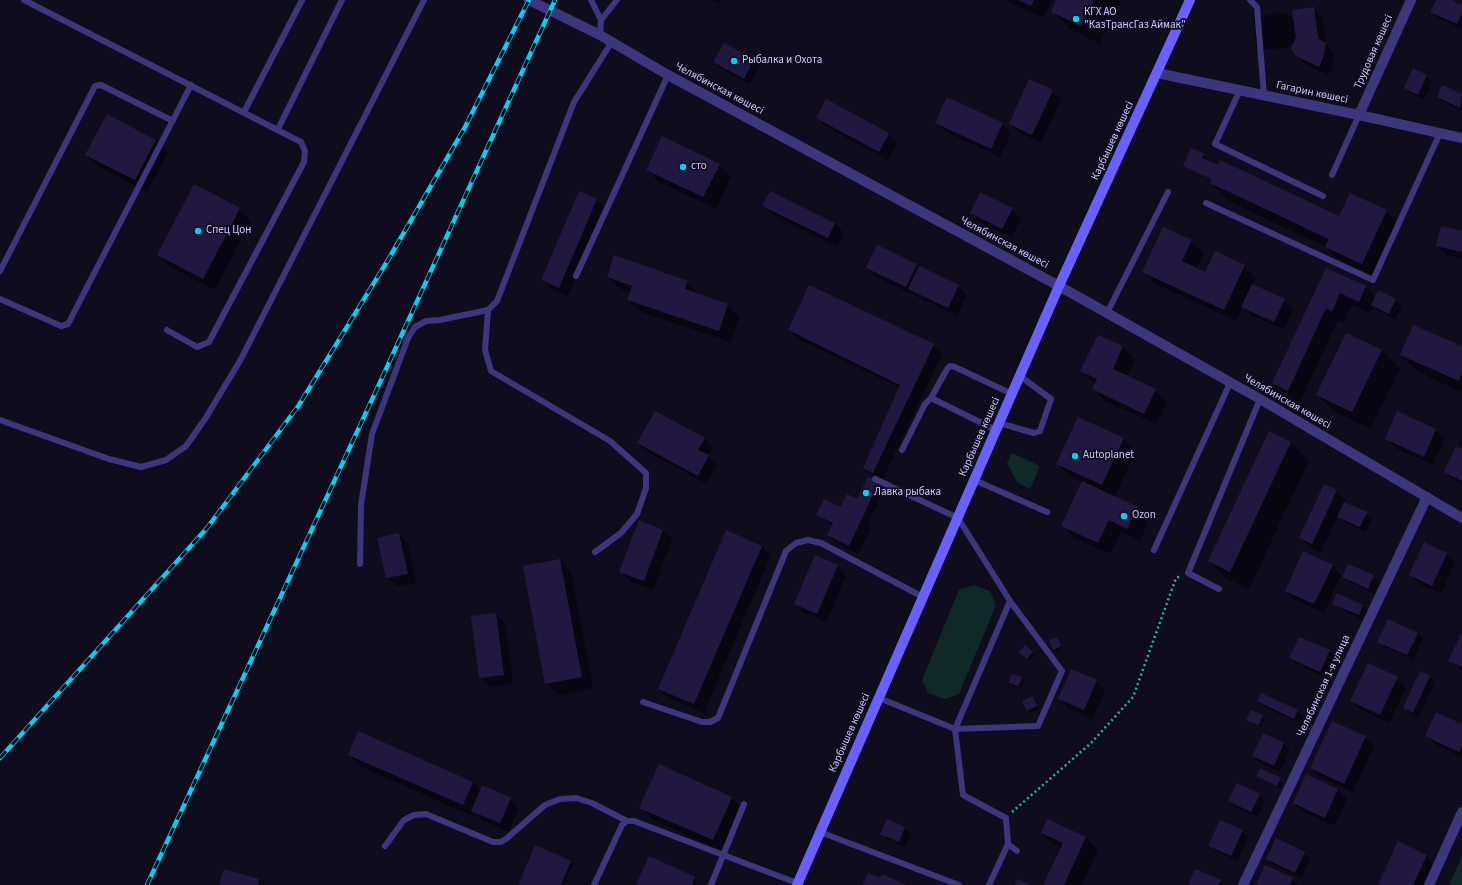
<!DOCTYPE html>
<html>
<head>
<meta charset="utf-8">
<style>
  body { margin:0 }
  canvas { display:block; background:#0f0c1e }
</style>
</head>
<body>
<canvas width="1462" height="885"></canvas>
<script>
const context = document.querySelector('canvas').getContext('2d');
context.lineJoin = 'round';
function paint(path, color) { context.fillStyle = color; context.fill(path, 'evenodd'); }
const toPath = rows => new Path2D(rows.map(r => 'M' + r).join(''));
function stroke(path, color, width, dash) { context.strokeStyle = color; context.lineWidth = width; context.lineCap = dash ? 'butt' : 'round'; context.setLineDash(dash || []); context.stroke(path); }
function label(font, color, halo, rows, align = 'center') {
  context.font = font + ' "Source Sans 3",sans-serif'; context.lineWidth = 3.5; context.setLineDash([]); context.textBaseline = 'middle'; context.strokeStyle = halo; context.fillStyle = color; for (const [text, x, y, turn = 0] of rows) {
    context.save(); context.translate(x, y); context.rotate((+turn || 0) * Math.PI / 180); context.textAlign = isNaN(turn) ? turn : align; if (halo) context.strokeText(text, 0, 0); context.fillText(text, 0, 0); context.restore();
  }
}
paint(toPath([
  [1012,453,1040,466,1030,489,1017,482,1007,463],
  [974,585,990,591,996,605,959,694,945,699,928,693,922,680,959,590],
  [1462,856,1462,885,1449,885]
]), '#0f2828');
paint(toPath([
  [711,0,722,0,720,4],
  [1005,0,1052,0,1043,18],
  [1057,0,1120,0,1100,44,1070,29,1052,11],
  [1437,0,1449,0,1462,6,1462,29,1438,18,1432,12],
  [1313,8,1322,17,1327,45,1334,53,1332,68,1328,75,1306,65,1297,55,1292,47,1259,51,1256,48,1254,17,1279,12,1290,16,1295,20],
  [1294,27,1296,27,1297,37,1295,41],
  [724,44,754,60,760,66,750,84,720,68,714,62],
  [1426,76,1432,82,1424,100,1411,94,1405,88],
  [1443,86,1462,95,1462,111,1444,103,1438,97],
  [1052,91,1061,100,1041,143,1019,133,1010,124],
  [817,118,888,134,898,143,888,160,826,127],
  [936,123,1002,124,1011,133,1000,157,946,132],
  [155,140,168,153,147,192,99,167,87,155],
  [1203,155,1206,158,1205,160,1340,217,1386,211,1399,223,1374,276,1338,259,1326,247,1229,201,1211,183,1212,180,1184,166],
  [719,165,731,177,716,209,659,182,647,170],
  [580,193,597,200,606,209,568,296,551,289,542,280],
  [770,193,835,223,844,233,837,247,773,215,764,206],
  [239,209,251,221,215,290,170,267,158,255],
  [1012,209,1021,218,1012,237,980,222,971,213],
  [1462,232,1462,259,1446,255,1437,246],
  [1191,241,1204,253,1196,269,1205,273,1244,265,1256,278,1253,286,1284,300,1293,309,1284,330,1252,316,1243,307,1236,321,1156,284,1144,272],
  [877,246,958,286,967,295,957,316,876,277,867,268],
  [1327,269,1366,287,1376,297,1379,292,1396,300,1402,306,1395,319,1378,311,1374,307,1371,313,1352,305,1344,323,1338,320,1300,402,1286,395,1273,383],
  [608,277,687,281,699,295,728,305,740,317,731,343,641,312,628,300,631,293,620,289],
  [789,330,933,345,942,354,882,481,873,476,864,467,900,388,798,339],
  [1347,334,1382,351,1400,369,1371,429,1335,412,1317,395],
  [1098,336,1123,347,1135,360,1127,377,1155,390,1167,402,1157,425,1105,401,1093,389,1095,384,1082,371],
  [1462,347,1462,392,1419,373,1401,355],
  [1398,413,1436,430,1445,439,1433,465,1395,448,1386,438],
  [1078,418,1124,439,1136,451,1114,498,1137,508,1149,520,1140,541,1121,532,1110,554,1074,538,1062,525,1082,482,1069,476,1057,463],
  [704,438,713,448,708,456,717,465,707,484,647,452,638,443],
  [1291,443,1309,461,1249,589,1227,579,1209,561],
  [1462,450,1462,485,1454,481,1445,472],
  [868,478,879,483,885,489,868,524,871,528,858,554,837,544,828,535,832,526,818,515,845,510,858,501],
  [1336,491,1346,500,1344,503,1366,513,1372,519,1366,532,1344,522,1338,516,1321,552,1309,547,1300,537],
  [663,530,672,540,653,590,630,581,621,572],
  [399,534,408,543,416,583,396,587,387,578,378,538],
  [761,546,771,555,704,713,668,698,659,689],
  [1446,554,1455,563,1441,594,1419,584,1410,575],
  [559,560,571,572,593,689,558,695,546,683],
  [1332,565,1341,575,1324,613,1295,600,1286,591],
  [837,566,846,575,827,622,804,613,795,603],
  [1373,576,1379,582,1374,594,1349,582,1343,577],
  [1338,595,1363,606,1369,612,1365,621,1340,609,1334,603],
  [496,614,505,623,513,684,490,687,480,678,473,616],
  [1417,633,1423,639,1413,660,1385,647,1379,641],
  [1462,635,1462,671,1449,660],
  [1056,638,1063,649,1057,652,1054,649],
  [1329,651,1335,657,1326,678,1296,664,1290,658],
  [1032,652,1035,655,1030,661,1023,655],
  [1429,676,1435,682,1419,718,1410,714,1404,708],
  [1021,678,1024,681,1022,688,1012,686,1010,683],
  [1397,678,1406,687,1389,723,1361,710,1351,701],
  [1096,680,1105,690,1093,719,1068,708,1059,699],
  [1032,697,1039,709,1030,713,1028,710],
  [1258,701,1298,711,1303,717,1300,724,1264,707],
  [1251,711,1265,719,1261,727,1247,719],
  [1462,725,1462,757,1436,745,1426,736],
  [1263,734,1284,744,1290,750,1280,772,1259,762,1253,756],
  [1365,737,1374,746,1353,792,1320,777,1311,768],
  [349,754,473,783,481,790,510,799,519,808,509,832,481,820,476,815,475,817,361,767],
  [1258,776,1280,779,1283,782,1280,788],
  [1338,790,1347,799,1334,826,1303,812,1294,803],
  [1259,794,1265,800,1258,817,1235,807,1229,801],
  [731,797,744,810,725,852,653,820,641,808],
  [905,828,911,834,905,847,888,840,882,834],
  [1242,831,1248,837,1237,861,1215,851,1209,845],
  [1042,833,1086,837,1098,850,1082,885,1045,885,1061,848,1054,845],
  [1304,853,1310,859,1301,878,1273,865,1267,859],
  [1426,855,1435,865,1426,885,1379,885],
  [570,862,573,865,564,885,519,885],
  [695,878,697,880,695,885,637,885],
  [1293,879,1299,885,1257,885],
  [259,880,264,885,220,885],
  [1220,881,1224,885,1189,885]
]), '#0007');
paint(toPath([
  [1018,0,1034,0,1031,6],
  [1056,0,1094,0,1082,26,1051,12],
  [1436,0,1452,0,1462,5,1462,13,1457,24,1430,12],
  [1314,7,1318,38,1326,43,1323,58,1319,67,1296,56,1291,48,1296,37,1292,10],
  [724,43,754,59,744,79,713,62],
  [1413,68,1427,75,1418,95,1404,88],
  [1029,79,1053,90,1032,135,1009,124],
  [1442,85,1462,94,1460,108,1437,97],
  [947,97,1003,123,991,149,935,123],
  [826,99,889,133,879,152,816,118],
  [107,114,156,140,135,180,85,155],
  [662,136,720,164,703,197,646,170],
  [1191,148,1204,154,1202,158,1218,165,1220,160,1339,216,1350,193,1387,210,1362,264,1325,247,1329,239,1210,183,1211,179,1183,166],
  [194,184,240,208,203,279,157,255],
  [579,191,597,199,559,288,541,280],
  [770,191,835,223,828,238,762,206],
  [980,192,1013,208,1002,229,970,213],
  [1441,226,1462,231,1462,252,1436,246],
  [1163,227,1192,240,1182,261,1205,272,1215,251,1245,265,1224,310,1142,272],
  [877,245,917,264,906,287,866,268],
  [614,255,688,281,685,289,728,304,719,331,627,300,632,286,607,277],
  [919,266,959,285,948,308,908,289],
  [1326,268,1366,286,1359,302,1340,293,1332,311,1326,308,1288,391,1272,383],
  [1252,284,1285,299,1274,322,1241,307],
  [809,285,934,344,873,473,863,468,900,385,788,330],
  [1378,290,1396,299,1389,314,1371,305],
  [1413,325,1462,346,1462,373,1459,381,1400,355],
  [1346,333,1382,350,1352,412,1316,395],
  [1098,335,1123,346,1113,369,1156,389,1144,414,1092,389,1097,379,1080,371],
  [655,411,705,438,698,450,709,455,698,476,637,443],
  [1397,411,1436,429,1424,457,1385,439],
  [1078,417,1124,438,1102,485,1056,464],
  [1269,431,1291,442,1230,572,1208,561],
  [1456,446,1462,449,1462,481,1444,472],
  [868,477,879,482,849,546,827,535,833,523,816,515,824,499,841,507,847,494,857,499],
  [1082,481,1138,507,1127,529,1109,520,1098,543,1061,526],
  [1324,484,1337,490,1312,544,1299,538],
  [1344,502,1367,512,1360,527,1337,517],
  [639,520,663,530,644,581,619,572],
  [726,530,762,546,694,704,658,689],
  [399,533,408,574,386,578,377,538],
  [1424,542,1447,553,1432,586,1409,575],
  [1303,551,1333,565,1314,604,1285,591],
  [815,555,838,565,817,614,794,604],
  [560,559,582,677,545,684,523,566],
  [1348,564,1374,575,1368,589,1342,577],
  [1337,593,1363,605,1359,615,1332,604],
  [496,613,504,675,479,678,471,616],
  [1388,619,1418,633,1407,655,1377,642],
  [1461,634,1462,634,1462,667,1448,661],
  [1057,637,1061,646,1053,650,1049,640],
  [1299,637,1330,650,1320,672,1289,658],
  [1025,645,1033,652,1027,659,1019,652],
  [1368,663,1398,677,1380,715,1350,701],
  [1071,669,1097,680,1084,710,1058,699],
  [1420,671,1430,676,1413,713,1403,708],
  [1011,674,1022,677,1019,686,1009,683],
  [1261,693,1298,710,1294,719,1257,701],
  [1032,696,1037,706,1027,711,1022,701],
  [1251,710,1263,715,1259,725,1246,720],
  [1436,712,1462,724,1462,746,1459,752,1425,736],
  [1332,721,1366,736,1344,784,1310,768],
  [358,731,473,782,463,805,348,755],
  [1263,733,1284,743,1274,766,1252,756],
  [659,764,732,797,713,840,639,808],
  [1260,768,1281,778,1277,786,1256,776],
  [1306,774,1338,789,1325,818,1293,803],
  [1237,783,1260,794,1251,812,1228,801],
  [482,785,511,798,500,823,471,811],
  [887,819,905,827,899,842,880,834],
  [1047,819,1086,837,1064,885,1043,885,1063,843,1041,833],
  [1220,820,1243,830,1231,856,1208,846],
  [1276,838,1305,852,1295,873,1266,859],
  [1398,841,1427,855,1413,885,1378,885],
  [535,845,571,861,561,885,518,885],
  [649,856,695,877,692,885,636,885],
  [1265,865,1293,878,1290,885,1256,885],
  [224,869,259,879,258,885,219,885],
  [1195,869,1221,880,1219,885,1188,885],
  [868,873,880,878,882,874,906,885,863,885],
  [1017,879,1030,885,1015,885]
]), '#21183f');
stroke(toPath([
  [1012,812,1091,743,1133,697,1176,578,1181,576]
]), '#2cafac', 2.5, [2, 3]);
stroke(toPath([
  [24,0,301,142,305,151,304,162,209,342,197,347,167,330],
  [591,0,601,20,600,35],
  [1250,0,1257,7,1264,95],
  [601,20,617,0],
  [1240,90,1215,144,1323,196],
  [244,112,302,0],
  [278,129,342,0],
  [1332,175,1359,115],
  [1206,203,1373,280,1440,133],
  [0,271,95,86,101,85,173,121],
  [576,276,668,75],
  [0,299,61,326,68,324,191,85],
  [488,310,485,350,491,371,610,441,646,473,646,488,637,514,621,533,595,552],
  [1107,313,1168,192],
  [931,398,996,430],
  [0,420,109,459,141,467,166,460,186,446,205,419,241,359,424,0],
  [999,423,1034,433,1040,431,1051,399,1020,376],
  [902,450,925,404,931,398,947,369,950,366,955,367,1012,394],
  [875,479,958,518,1010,601,1062,671,1038,726,955,729,879,698],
  [974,480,1047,512],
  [1154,550,1230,383],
  [360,564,361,505,372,434,408,338,415,327,426,321,440,320,488,310,497,301,574,102,611,43],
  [1219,589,1188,573,1260,399],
  [643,702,702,722,710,722,718,718,786,551,796,543,808,540,821,543,923,597],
  [820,832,959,885],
  [1008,844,1006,818,963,795,955,729,1010,601],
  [385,846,404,820,414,815,426,814,493,842,501,842,506,839,545,805,560,799,576,798,592,803,627,821],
  [594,885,622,825,627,821,634,821,797,883],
  [711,885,744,804],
  [989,885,1008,844,1017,851]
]), '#3c367d', 6);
stroke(toPath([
  [529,0,600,35,668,75,1059,286,1260,399,1462,518],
  [1359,115,1411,0],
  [1243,885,1427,497],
  [1429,885,1462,812]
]), '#3c367d', 10);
stroke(toPath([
  [1157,73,1359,115,1462,138]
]), '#3c367d', 10);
stroke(toPath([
  [797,885,1059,286,1190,0]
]), '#6a5fff', 10);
const rail = toPath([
  [0,758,207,528,299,405,388,260,464,129,529,0],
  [147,885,376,391,555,0]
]);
stroke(rail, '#00d2f3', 4.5);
stroke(rail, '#0f0c1e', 3, [9]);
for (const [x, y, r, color] of [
  [1076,19,4,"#00d2f3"],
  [734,61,4,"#00d2f3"],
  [683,167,4,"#00d2f3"],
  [198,231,4,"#00d2f3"],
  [1075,456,4,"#00d2f3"],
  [866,493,4,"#00d2f3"],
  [1124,516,4,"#00d2f3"]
]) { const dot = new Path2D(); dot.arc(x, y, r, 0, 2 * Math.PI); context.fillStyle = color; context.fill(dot); stroke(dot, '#0f0c1e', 1.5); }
label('11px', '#d1c8ff', '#0f0c1e', [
  ["КГХ АО",1084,13],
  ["\"КазТрансГаз Аймак\"",1084,26],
  ["Рыбалка и Охота",742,61],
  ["сто",691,167],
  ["Спец Цон",206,231],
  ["Autoplanet",1083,456],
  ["Лавка рыбака",874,493],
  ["Ozon",1132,516]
], 'left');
label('11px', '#d1c8ff', '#0f0c1e', [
  ["Трудовая көшесі",1374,52,-66],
  ["Челябинская көшесі",719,89,28],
  ["Гагарин көшесі",1312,93,12],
  ["Карбышев көшесі",1113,141,-65],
  ["Челябинская көшесі",1004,243,28],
  ["Челябинская көшесі",1287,402,30],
  ["Карбышев көшесі",980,437,-66],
  ["Челябинская 1-я улица",1324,686,-65],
  ["Карбышев көшесі",850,733,-66]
]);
</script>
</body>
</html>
